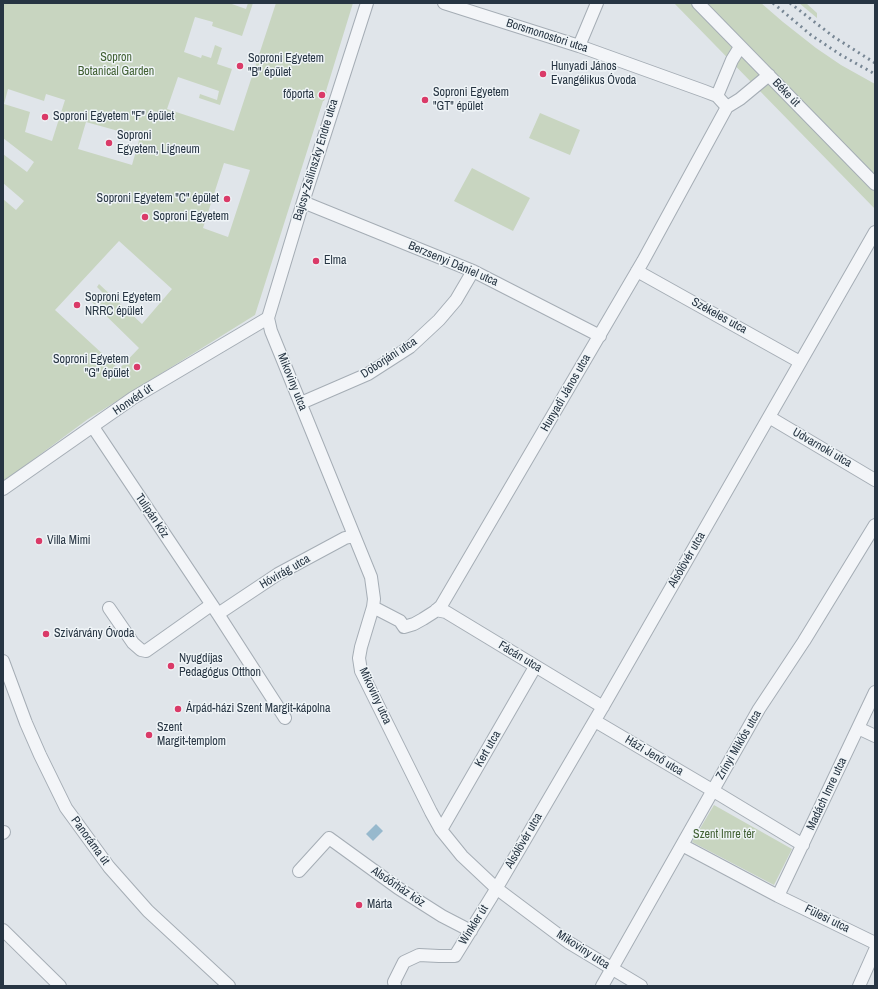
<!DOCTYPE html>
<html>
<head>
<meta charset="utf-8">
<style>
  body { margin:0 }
  #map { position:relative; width:878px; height:989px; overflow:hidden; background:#e0e5ea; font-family:"Archivo Narrow",sans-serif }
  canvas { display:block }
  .frame { position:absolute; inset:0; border:4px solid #273543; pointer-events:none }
</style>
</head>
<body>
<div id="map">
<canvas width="878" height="989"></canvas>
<div class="frame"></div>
</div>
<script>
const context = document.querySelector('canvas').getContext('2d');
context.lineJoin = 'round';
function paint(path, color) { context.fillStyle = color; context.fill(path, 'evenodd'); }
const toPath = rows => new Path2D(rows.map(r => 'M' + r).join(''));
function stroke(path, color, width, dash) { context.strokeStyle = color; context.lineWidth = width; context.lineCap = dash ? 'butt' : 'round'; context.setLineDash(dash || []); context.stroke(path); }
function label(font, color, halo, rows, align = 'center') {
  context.font = font + ' "Archivo Narrow",sans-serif'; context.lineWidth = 3; context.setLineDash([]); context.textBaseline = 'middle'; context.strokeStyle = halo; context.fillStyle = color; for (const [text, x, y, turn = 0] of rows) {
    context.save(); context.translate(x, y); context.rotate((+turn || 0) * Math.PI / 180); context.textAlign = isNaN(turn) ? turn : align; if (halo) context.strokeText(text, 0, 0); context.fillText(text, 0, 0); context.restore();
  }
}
paint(toPath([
  [3,3,229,3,246,9,248,3,253,3,242,36,212,26,213,22,195,17,184,52,201,58,202,55,211,58,215,45,222,48,217,64,232,69,220,105,199,98,200,94,217,100,219,91,178,77,167,109,234,131,276,3,353,3,330,78,326,91,327,92,324,101,323,101,255,315,88,419,3,482,3,199,16,210,24,201,3,183,4,180,3,178,3,154,27,172,34,162,3,138],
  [8,89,44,101,46,94,65,100,52,141,25,132,30,112,4,104],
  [86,122,140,137,132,165,78,149],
  [224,163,250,170,228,237,203,228],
  [119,241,172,289,142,324,99,284,97,287,107,297,98,306,92,300,91,301,139,348,119,369,55,310],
  [674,3,761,3,783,22,816,48,841,65,875,84,875,209],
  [799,3,806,3,817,13,817,18],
  [540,113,580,130,570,155,529,138],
  [472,168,530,198,513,231,454,201],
  [714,805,792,849,774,885,692,842]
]), '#c8d5c0');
paint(toPath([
  [376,824,383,831,373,841,366,834]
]), '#97b9cd');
const minor = toPath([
  [367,3,303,202,268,318,271,331,282,358,371,577,374,599,373,607,361,647,359,658,361,671,431,812,441,830,462,856,496,888,568,942,641,986],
  [444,3,579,46,704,91,717,96,727,107,740,99,769,75],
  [698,3,875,184],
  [579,46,597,3],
  [717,96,732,60,740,47],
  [303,202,473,271,600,336],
  [637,271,800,362],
  [301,403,368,374,410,347,439,320,456,300,473,271],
  [769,417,875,480],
  [93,427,218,614,285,718],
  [3,489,133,398,268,318],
  [373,607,400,621,404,627,414,624,423,619,434,612,441,606,643,261,727,107],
  [109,608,133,643,141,650,146,651,211,605],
  [436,610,446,612,603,707],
  [218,614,278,574,345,538,354,536],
  [3,661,26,723,40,755,66,808,109,867,148,911,229,986],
  [595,721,717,793,803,845],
  [858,728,875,736],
  [441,830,535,667],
  [3,833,4,832],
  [682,845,778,896,875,943],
  [299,871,329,838,398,888,442,916,471,931],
  [778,896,875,692],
  [3,930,60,986],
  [395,986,394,982,404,962,419,955,439,956,455,956,492,896,605,703,875,232],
  [602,986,759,709,804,641,875,525],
  [859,986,875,950]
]);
stroke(minor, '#a5adb5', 14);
stroke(minor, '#f3f5f8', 12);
stroke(toPath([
  [773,3,811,35,841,55,875,74],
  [790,3,834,37,875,63]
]), '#788795', 3, [2, 4]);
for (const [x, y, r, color] of [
  [240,66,4,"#da3a68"],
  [543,74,4,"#da3a68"],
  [322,95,4,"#da3a68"],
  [425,100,4,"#da3a68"],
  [45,117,4,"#da3a68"],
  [109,143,4,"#da3a68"],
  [227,199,4,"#da3a68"],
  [145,217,4,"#da3a68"],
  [316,261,4,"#da3a68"],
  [77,305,4,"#da3a68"],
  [137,367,4,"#da3a68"],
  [39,541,4,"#da3a68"],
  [46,634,4,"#da3a68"],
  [171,666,4,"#da3a68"],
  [178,709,4,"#da3a68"],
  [149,735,4,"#da3a68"],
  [359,905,4,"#da3a68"]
]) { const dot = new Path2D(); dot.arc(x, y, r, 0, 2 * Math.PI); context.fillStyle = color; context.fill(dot); stroke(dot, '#eff4f7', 1.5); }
label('12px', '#273543', '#eff4f7', [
  ["Borsmonostori utca",547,36,18],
  ["Béke út",786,93,46],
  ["Bajcsy-Zsilinszky Endre utca",316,160,-73],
  ["Berzsenyi Dániel utca",453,264,23],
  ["Székeles utca",719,316,29],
  ["Doborjáni utca",389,358,-33],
  ["Mikoviny utca",292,382,68],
  ["Hunyadi János utca",566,393,-60],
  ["Honvéd út",133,400,-34],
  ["Udvarnoki utca",822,448,30],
  ["Tulipán köz",152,516,56],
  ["Alsólövér utca",687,560,-60],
  ["Hóvirág utca",285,572,-30],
  ["Fácán utca",520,657,31],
  ["Mikoviny utca",375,696,65],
  ["Zrínyi Miklós utca",739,745,-60],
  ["Kert utca",488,749,-60],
  ["Házi Jenő utca",654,756,31],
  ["Madách Imre utca",827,794,-65],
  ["Panoráma út",90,841,54],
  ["Alsólövér utca",524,841,-60],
  ["Alsóőrház köz",398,887,34],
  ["Fülesi utca",827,919,26],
  ["Winkler út",474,925,-58],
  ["Mikoviny utca",583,950,33]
]);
label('12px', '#416033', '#eff4f7', [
  ["Sopron",116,58],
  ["Botanical Garden",116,72],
  ["Szent Imre tér",724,835]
]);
label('12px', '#273543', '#eff4f7', [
  ["Soproni Egyetem",248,59],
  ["\"B\" épület",248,73],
  ["Hunyadi János",551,67],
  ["Evangélikus Óvoda",551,81],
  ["Soproni Egyetem",433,93],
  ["\"GT\" épület",433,107],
  ["főporta",314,95,"right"],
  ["Soproni Egyetem \"F\" épület",53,117],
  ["Soproni",117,136],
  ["Egyetem, Ligneum",117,150],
  ["Soproni Egyetem \"C\" épület",219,199,"right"],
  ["Soproni Egyetem",153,217],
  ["Elma",324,261],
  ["Soproni Egyetem",85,298],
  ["NRRC épület",85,312],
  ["Soproni Egyetem",129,360,"right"],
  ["\"G\" épület",129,374,"right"],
  ["Villa Mimi",47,541],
  ["Szivárvány Óvoda",54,634],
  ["Nyugdíjas",179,659],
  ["Pedagógus Otthon",179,673],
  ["Árpád-házi Szent Margit-kápolna",186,709],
  ["Szent",157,728],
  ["Margit-templom",157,742],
  ["Márta",367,905]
], 'left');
</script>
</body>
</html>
